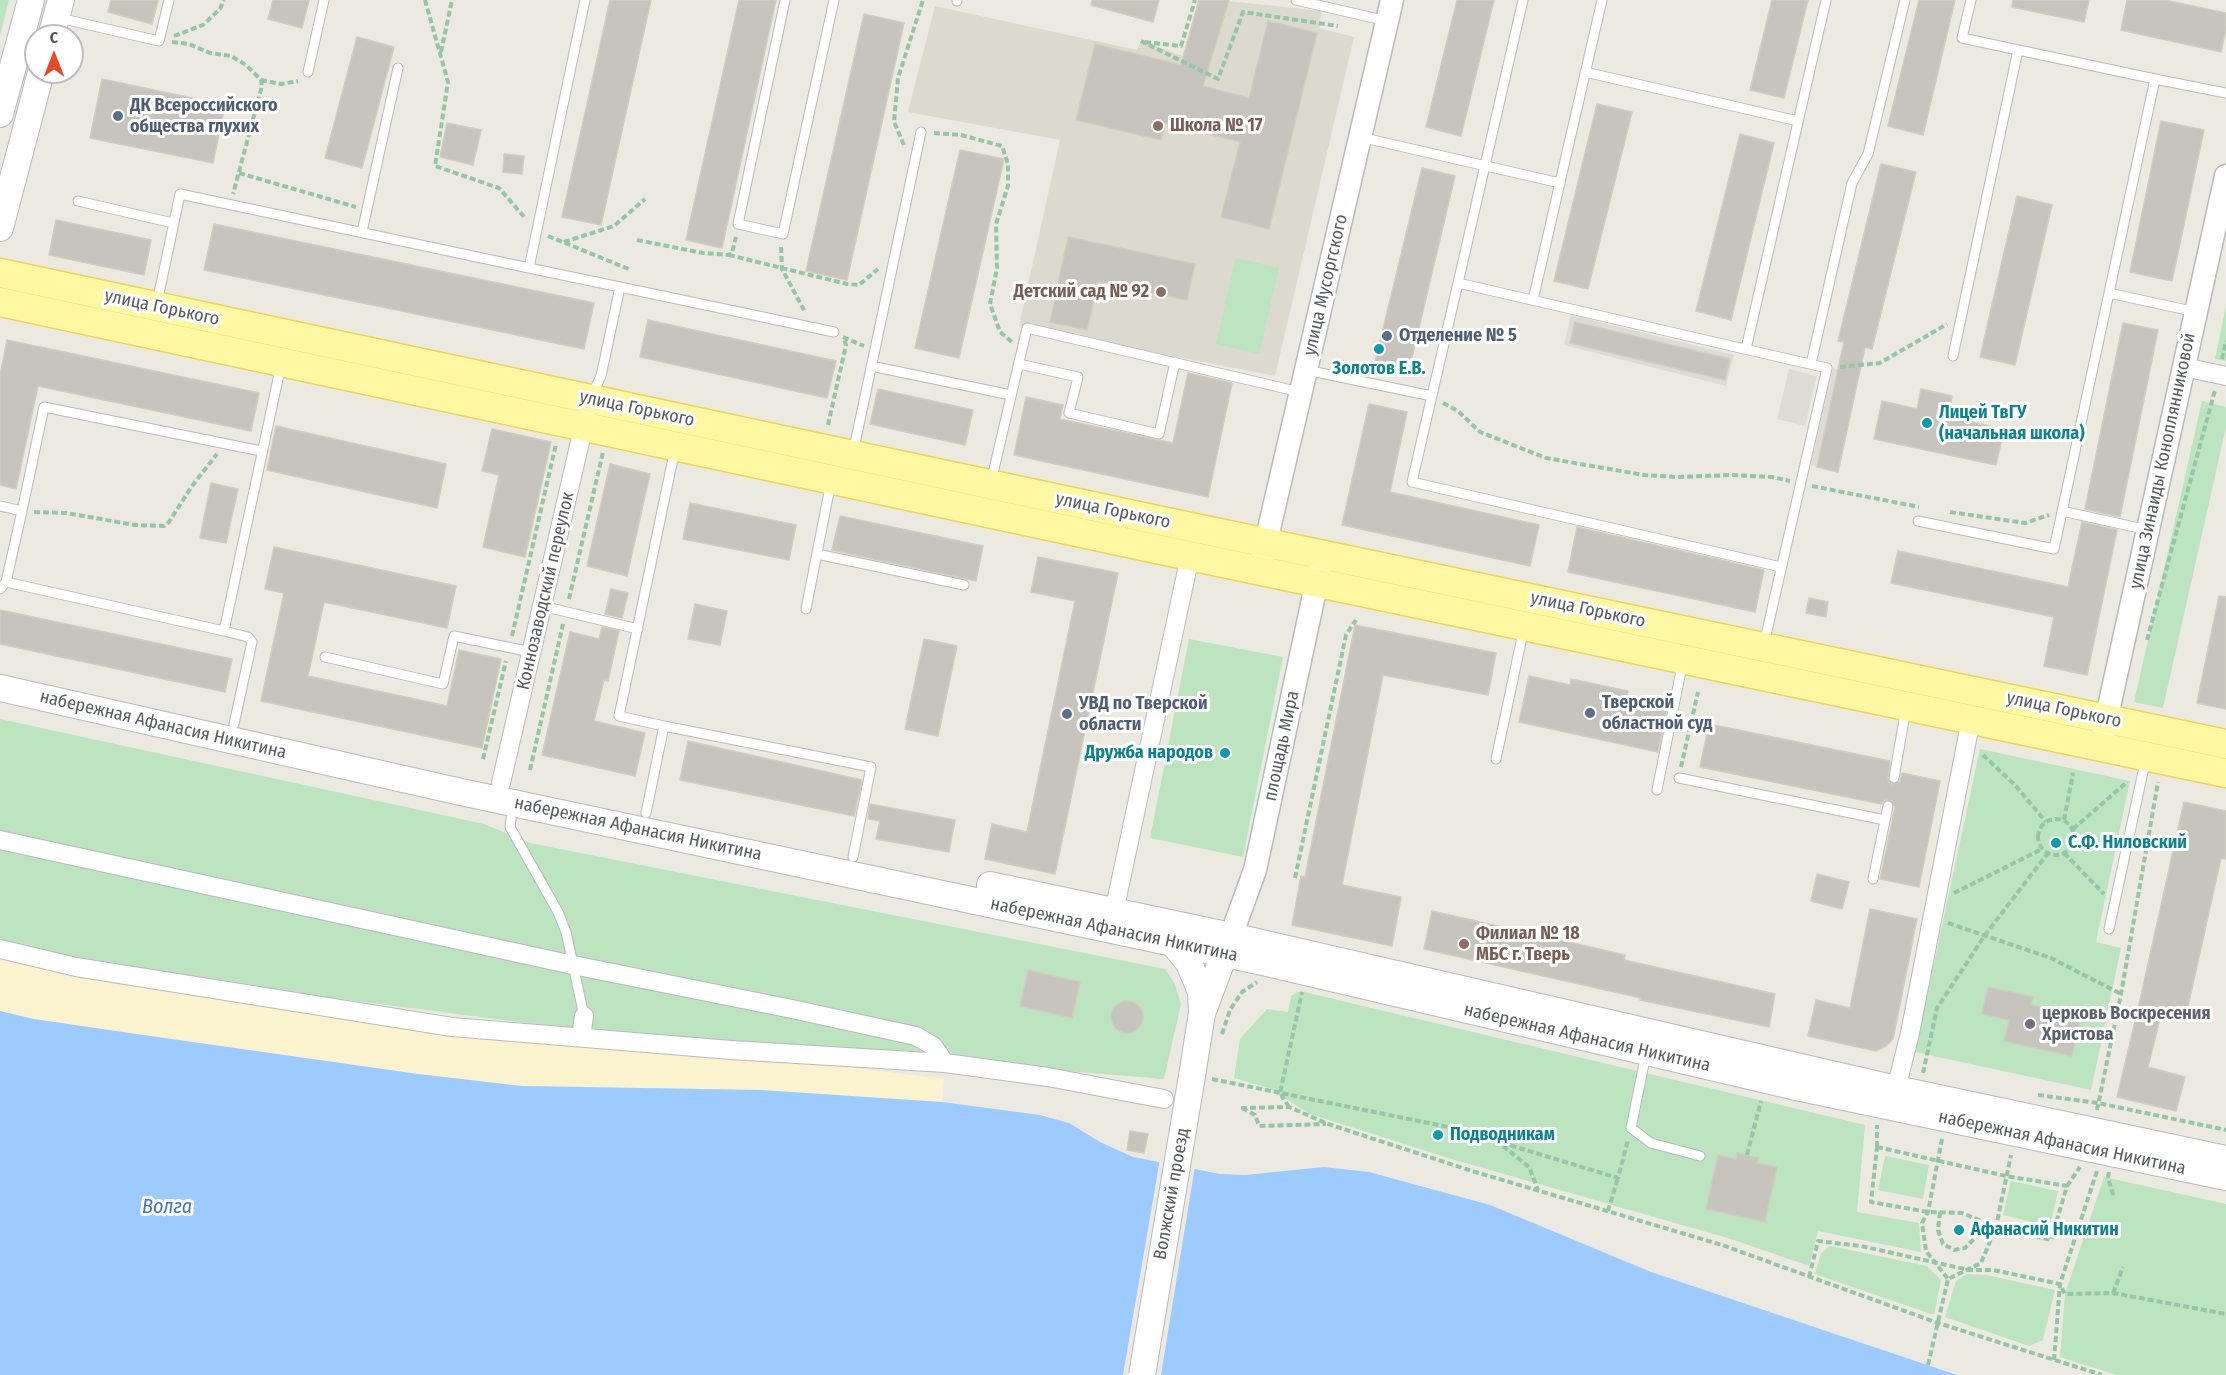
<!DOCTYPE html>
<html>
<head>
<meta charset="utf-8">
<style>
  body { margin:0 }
  #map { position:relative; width:2226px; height:1375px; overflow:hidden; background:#eceae0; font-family:"Fira Sans Condensed",sans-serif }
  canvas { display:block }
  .north { position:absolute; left:24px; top:24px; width:60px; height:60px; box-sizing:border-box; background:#fff; border:2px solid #bdbdc0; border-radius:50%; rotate:0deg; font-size:16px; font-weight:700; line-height:24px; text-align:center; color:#595b61 }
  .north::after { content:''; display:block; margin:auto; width:21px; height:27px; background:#e84929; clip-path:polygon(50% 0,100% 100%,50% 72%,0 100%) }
</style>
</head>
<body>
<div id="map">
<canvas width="2226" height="1375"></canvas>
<div class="north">С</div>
</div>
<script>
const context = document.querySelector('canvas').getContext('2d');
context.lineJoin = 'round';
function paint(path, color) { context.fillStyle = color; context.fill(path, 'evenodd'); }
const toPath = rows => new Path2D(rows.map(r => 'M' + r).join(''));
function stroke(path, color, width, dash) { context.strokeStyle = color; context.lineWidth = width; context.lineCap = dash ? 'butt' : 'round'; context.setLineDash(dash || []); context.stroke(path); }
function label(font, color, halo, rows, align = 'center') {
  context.font = font + ' "Fira Sans Condensed",sans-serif'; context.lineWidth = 6; context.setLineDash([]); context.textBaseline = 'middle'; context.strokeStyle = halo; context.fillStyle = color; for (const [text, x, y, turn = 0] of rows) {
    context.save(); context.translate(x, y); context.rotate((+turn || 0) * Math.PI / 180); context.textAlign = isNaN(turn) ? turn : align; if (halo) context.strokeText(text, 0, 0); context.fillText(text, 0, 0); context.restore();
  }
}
paint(toPath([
  [1571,315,1734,355,1726,386,1564,345],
  [1833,368,1859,374,1838,472,1811,465],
  [1789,369,1817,376,1805,426,1777,419]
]), '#dddbd4');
paint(toPath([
  [1228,1,1322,11,1319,28,1354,37,1275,376,1019,326,1060,140,908,112,935,6,1137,50,1141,41,1183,56]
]), '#dcd9ce');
paint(toPath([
  [0,0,9,0,0,36],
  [1236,258,1279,268,1259,354,1216,344],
  [2226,306,2226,361,2215,359],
  [2202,401,2226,407,2226,427,2163,708,2134,702],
  [1189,639,1283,657,1243,857,1150,838],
  [0,719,484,824,530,843,1165,969,1175,984,1181,1004,1164,1079,605,1033,76,965,0,947],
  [1980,749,2130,781,2096,942,2121,948,2091,1090,1915,1052],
  [1300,991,1865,1125,1857,1212,1919,1223,1921,1252,1818,1231,1809,1266,1731,1239,1455,1160,1310,1114,1269,1088,1234,1078,1240,1039,1267,1009,1288,1012,1291,996],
  [1885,1156,1929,1165,1923,1199,1878,1190],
  [2104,1177,2226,1204,2226,1375,2117,1375,2060,1357,2065,1294],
  [2011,1181,2058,1191,2050,1226,2003,1215],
  [1830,1246,1927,1266,1941,1280,1934,1315,1815,1274,1821,1253],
  [1967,1274,1986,1275,2055,1290,2043,1340,2029,1346,1945,1317,1956,1281]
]), '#bbe4bf');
paint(toPath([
  [0,953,75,971,944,1079,942,1102,761,1090,522,1086,418,1074,34,1019,0,1011]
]), '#faf3cd');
paint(toPath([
  [0,1011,34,1019,136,1034,418,1074,522,1086,761,1090,942,1102,1040,1115,1069,1123,1100,1142,1133,1157,1220,1174,1245,1175,1324,1167,1369,1172,1490,1205,1651,1272,1957,1375,0,1375]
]), '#9dcbff');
paint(toPath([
  [1160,1159,1195,1166,1161,1375,1123,1375]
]), '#eceae0');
const building = toPath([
  [111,0,158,0,152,24,108,12,111,0],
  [273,0,309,0,302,28,268,19,273,0],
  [610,0,651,0,601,225,562,217,610,0],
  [739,0,776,0,722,248,686,240,739,0],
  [1092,0,1159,0,1153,22,1091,5,1092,0],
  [1199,0,1229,0,1203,86,1249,98,1268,21,1317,33,1269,229,1221,217,1240,142,1165,123,1161,140,1076,120,1095,44,1181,65,1199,0],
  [1457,0,1494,0,1461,136,1426,127,1457,0],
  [1772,0,1808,0,1784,98,1750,90,1772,0],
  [1919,0,1955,0,1923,135,1888,126,1919,0],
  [2013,0,2089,0,2084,22,2012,7,2013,0],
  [2127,0,2165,0,2226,13,2226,29,2221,52,2121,30,2127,0],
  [864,14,904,23,847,280,806,271,864,14],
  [357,37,394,47,362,168,325,158,357,37],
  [102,79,225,105,213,163,90,138,102,79],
  [1597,104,1632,112,1588,289,1554,281,1597,104],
  [2161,121,2204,130,2172,281,2130,272,2161,121],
  [447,123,481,130,473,165,440,157,447,123],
  [1740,134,1774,143,1731,320,1696,311,1740,134],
  [960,150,1004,159,959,358,915,348,960,150],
  [504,154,524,156,522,174,503,172,504,154],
  [1881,164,1916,172,1872,349,1865,347,1838,472,1817,467,1844,342,1838,341,1881,164],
  [1422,168,1455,176,1409,370,1375,362,1422,168],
  [2017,196,2052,205,2015,365,1980,357,2017,196],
  [56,220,151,240,144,275,49,255,56,220],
  [214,224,594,303,584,349,204,270,214,224],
  [1068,237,1195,264,1187,300,1098,281,1087,330,1050,322,1068,237],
  [648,320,836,361,827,398,640,357,648,320],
  [1575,322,1730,359,1725,380,1570,343,1575,322],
  [2123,323,2158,330,2120,517,2085,509,2123,323],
  [7,340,259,393,251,431,38,386,16,489,0,485,0,375,7,340],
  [1188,373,1232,383,1208,497,1014,455,1026,397,1063,405,1060,419,1173,443,1188,373],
  [878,389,973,410,965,445,870,424,878,389],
  [1921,389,1952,396,1948,417,2004,429,1996,465,1874,439,1882,401,1917,409,1921,389],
  [1369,404,1407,412,1390,492,1539,525,1530,566,1342,525,1369,404],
  [276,426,446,464,437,508,267,470,276,426],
  [492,429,551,442,525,557,483,547,499,475,482,471,492,429],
  [610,464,650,474,627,576,587,566,610,464],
  [211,483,238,489,226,543,200,538,211,483],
  [690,503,796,525,789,560,683,539,690,503],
  [840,516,983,546,976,581,832,550,840,516],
  [2082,522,2117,530,2087,675,2044,666,2054,617,1891,583,1898,551,2068,587,2082,522],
  [1577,527,1764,570,1755,612,1568,572,1577,527],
  [274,547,456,586,447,628,324,602,308,676,447,706,459,650,501,659,482,748,261,701,284,593,265,589,274,547],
  [1038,557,1118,573,1055,874,985,859,992,824,1027,832,1075,601,1031,592,1038,557],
  [611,589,628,593,622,618,605,614,611,589],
  [2219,596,2226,597,2226,709,2197,703,2219,596],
  [1809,598,1828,602,1826,617,1806,613,1809,598],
  [695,604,727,611,720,645,688,639,695,604],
  [0,610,232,659,225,692,0,644,0,610],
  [1355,625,1496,653,1488,695,1383,675,1342,885,1401,897,1392,946,1292,925,1301,876,1305,877,1355,625],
  [602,627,619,631,608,681,604,680,594,721,645,733,635,776,542,755,570,632,599,639,602,627],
  [924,639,957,646,938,736,905,729,924,639],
  [1529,676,1570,685,1571,679,1628,691,1627,697,1667,706,1658,752,1519,722,1529,676],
  [1709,724,1890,761,1888,780,1892,784,1900,782,1902,773,1940,781,1919,887,1880,879,1895,807,1892,801,1885,800,1881,804,1700,767,1709,724],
  [688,741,862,780,854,816,680,780,688,741],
  [2184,802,2226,811,2226,859,2221,858,2185,1020,2161,1014,2148,1067,2185,1077,2176,1111,2117,1097,2138,1009,2184,802],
  [870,804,955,820,949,852,876,839,880,821,868,819,870,804],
  [1817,874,1849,882,1842,909,1811,901,1817,874],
  [1870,909,1917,919,1893,1039,1886,1046,1876,1051,1808,1036,1816,1000,1850,1008,1870,909],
  [1432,911,1625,955,1624,960,1775,994,1769,1027,1640,1000,1641,998,1424,949,1432,911],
  [1028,970,1080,982,1072,1018,1020,1006,1028,970],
  [1988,987,2033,997,2031,1005,2081,1016,2072,1056,2004,1041,2009,1020,1982,1014,1988,987],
  '1111 1017a16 16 0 1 1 32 0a16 16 0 1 1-32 0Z',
  [1130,1131,1148,1134,1144,1153,1127,1150,1130,1131],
  [1737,1153,1759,1158,1757,1163,1777,1167,1765,1222,1706,1209,1718,1155,1736,1159,1737,1153]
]);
paint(building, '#c7c4bd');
stroke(building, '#d0ccbe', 1.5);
const service = toPath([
  [585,0,529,268,620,287,601,376,591,397],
  [785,0,738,224,783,234,834,0],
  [1296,0,1387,21],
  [1523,0,1458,283,1827,368,1764,644],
  [1971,0,1962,38,2155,79],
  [957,1,957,0],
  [59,18,159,41,169,0],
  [308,72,324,0],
  [1585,72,1798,121],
  [1360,137,1560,183],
  [78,201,173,223],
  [362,232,398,68],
  [1458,283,1412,482,1781,567],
  [620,287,834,332],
  [1533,300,1602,0],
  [157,303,180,194,529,268],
  [2196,312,2109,293,2155,79,2226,93],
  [1746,349,1826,0],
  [1953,356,2018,50],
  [1019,364,1078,377,1069,413,1159,434,1175,362],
  [1811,364,1852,183,1868,154,1905,0],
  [871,366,1011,395],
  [1306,370,1432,396],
  [853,453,921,132],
  [991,482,1027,328,1300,392],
  [0,506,22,511,44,407,261,451],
  [2062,511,2148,530],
  [1918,521,2054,549,2109,293],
  [817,554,964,585],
  [6,582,224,631,281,365],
  [0,589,6,582,22,511],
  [542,606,638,629],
  [806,609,831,482],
  [224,631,248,637,252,642,234,724],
  [325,657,443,684,454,636,531,652],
  [664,726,871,767,853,857],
  [1496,759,1524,628],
  [1679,778,1885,820],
  [1894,778,1906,708],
  [1657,790,1683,661],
  [513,804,510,827,558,912,566,932,584,1016],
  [646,813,664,726,619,716,675,449],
  [1873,879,1888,806],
  [2109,929,2146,758],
  [1646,1054,1631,1128,1651,1143,1700,1156]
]);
const minor = toPath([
  [2184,367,2226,376],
  [501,783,586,416],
  [0,840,573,965,792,1009,916,1036,933,1046,945,1063],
  [1112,921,1190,556],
  [0,949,76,967,452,1027,731,1050,945,1063,1048,1077,1164,1099],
  [581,1037,584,1016],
  [1896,1089,1910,1033,1971,719]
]);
const tertiary = toPath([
  [1262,559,1392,0],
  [2103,734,2226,176],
  [1231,936,1255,870,1320,567]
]);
const secondary = toPath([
  [51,36,61,0],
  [0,114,31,0],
  [0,228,41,72],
  [0,688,461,792,1263,962,1801,1088,2226,1177],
  [990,885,1231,936,1896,1089,2226,1159],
  [1168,937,1189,963,1201,992,1202,1013,1192,1076],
  [1203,1011,1230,939]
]);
const primary = toPath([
  [0,273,1157,520,2226,744],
  [0,302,1152,548,2226,773]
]);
stroke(service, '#b8b9bf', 11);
stroke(minor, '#b8b9bf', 20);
stroke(tertiary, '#b8b9bf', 25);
stroke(secondary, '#b6b8bf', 28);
stroke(primary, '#f1d354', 31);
stroke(toPath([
  [425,0,448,82,435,166,499,188,526,219],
  [174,36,203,25,220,9,224,0],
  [1141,41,1218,79,1243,12,1338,26],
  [172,42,189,44,210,53,231,56,246,65,261,80,262,86,233,194],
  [1145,42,1181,46,1195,0],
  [441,52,452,0],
  [261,80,281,84,298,81],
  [934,133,961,135,1002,146,1008,164,1008,186,996,224,997,268,990,304,1000,332,1012,342],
  [904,145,894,122,898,78,923,0],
  [239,173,356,207],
  [548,236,631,270],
  [637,240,703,253,729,255,732,253,736,237],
  [564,242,614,226,645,199],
  [781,247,782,269,805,312],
  [729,255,847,284,859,285,878,269],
  [843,337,864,346],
  [2222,359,2226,341],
  [1840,367,1880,363,1947,324],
  [1443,403,1458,411,1480,432,1546,458,1644,475,1677,477,1732,475,1772,477,1790,481],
  [828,425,846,345,844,339],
  [1812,486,1919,507],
  [34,512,66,513,135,525,164,526,169,522,192,486,217,454],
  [1950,512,2025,523,2049,515],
  [569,599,603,452],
  [512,636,556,444],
  [2147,640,2215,390],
  [1983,755,2015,785,2046,822],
  [483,759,506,661],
  [1681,767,1698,692],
  [530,770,563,624],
  '2038 837a18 18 0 1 1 36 0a18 18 0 1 1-36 0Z',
  [2064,820,2073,773],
  [2073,829,2126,783],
  [2064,853,2104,894],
  [1295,878,1346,635,1356,620],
  [1954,893,2042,849],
  [1948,923,2051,958,2121,994],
  [1222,1034,1230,1010,1242,992,1257,982],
  [1923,1073,1937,1008,1985,935,2048,853],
  [1212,1079,1453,1128,1618,1178,1628,1140],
  [2038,1095,2098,1103,2226,1130],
  [1289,1107,1280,1093,1302,992],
  [1241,1108,1289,1107,1328,1124,1472,1171,1722,1245,1938,1323,2102,1375],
  [1242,1108,1255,1115,1259,1126,1326,1124],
  [2097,1110,2121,994,2158,782],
  [1942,1139,1928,1212,1922,1223,1926,1251,1948,1279],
  [1503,1146,1529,1167,1538,1190],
  [1877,1147,2006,1176,2067,1186,2051,1240,1996,1227,1962,1213,1928,1212,1871,1202,1877,1147],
  [1877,1147,1877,1125],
  [1747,1155,1761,1101],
  [2109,1172,2108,1178,2114,1197],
  [2067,1186,2080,1167],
  [1608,1211,1618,1178],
  [1940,1212,1938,1230,1943,1244,1954,1250,1965,1248,1976,1237,1982,1223],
  [1809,1277,1818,1241,1861,1246,1969,1270,1993,1270,2060,1284,2065,1294,2113,1293,2226,1314],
  [2113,1293,2123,1267],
  [2054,1360,2060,1284,2097,1171],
  [1928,1365,1948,1279,1981,1263,1996,1227,2011,1155]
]), '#95c5a7', 4, [6, 3]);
stroke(service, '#fff', 9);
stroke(minor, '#fff', 18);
stroke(tertiary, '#fff', 22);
stroke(secondary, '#fff', 26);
stroke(primary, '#fff8a2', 28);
const secondaryBridge = toPath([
  [1142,1375,1192,1076]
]);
stroke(secondaryBridge, '#b6b8bf', 28, []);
stroke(secondaryBridge, '#fff', 26);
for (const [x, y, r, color] of [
  [118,116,6,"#5c6f8a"],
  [1158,126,6,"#8d6e63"],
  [1161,292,6,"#8d6e63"],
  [1387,336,6,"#5c6f8a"],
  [1379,349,6,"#0f9aa8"],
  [1927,423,6,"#0f9aa8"],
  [1590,713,6,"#5c6f8a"],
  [1067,714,6,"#5c6f8a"],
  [1225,753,6,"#0f9aa8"],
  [2056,843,6,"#0f9aa8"],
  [1464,944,6,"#8d6e63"],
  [2030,1024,6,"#6b7280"],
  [1438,1135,6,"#0f9aa8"],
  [1959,1230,6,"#0f9aa8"]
]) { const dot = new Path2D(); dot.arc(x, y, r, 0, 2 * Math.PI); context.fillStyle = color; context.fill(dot); stroke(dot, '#fff', 2); }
label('bold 18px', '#4e5e75', '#fff', [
  ["ДК Всероссийского",130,106],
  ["общества глухих",130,127],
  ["Отделение № 5",1399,336],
  ["Тверской",1602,703],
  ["областной суд",1602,724],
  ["УВД по Тверской",1079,704],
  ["области",1079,725]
], 'left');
label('bold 18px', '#785e54', '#fff', [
  ["Школа № 17",1170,126],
  ["Детский сад № 92",1149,292,"right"],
  ["Филиал № 18",1476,934],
  ["МБС г. Тверь",1476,955]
], 'left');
label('18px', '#595b61', '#fff', [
  ["улица Мусоргского",1326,285,-77],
  ["улица Горького",162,308,12],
  ["улица Горького",637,409,12],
  ["улица Зинаиды Коноплянниковой",2163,461,-78],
  ["улица Горького",1113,511,12],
  ["Коннозаводский переулок",546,591,-77],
  ["улица Горького",1588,610,12],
  ["улица Горького",2064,710,12],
  ["набережная Афанасия Никитина",163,725,13],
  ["площадь Мира",1282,746,-78],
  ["набережная Афанасия Никитина",638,829,12],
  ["набережная Афанасия Никитина",1114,930,12],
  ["набережная Афанасия Никитина",1587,1038,13],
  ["набережная Афанасия Никитина",2062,1143,12],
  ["Волжский проезд",1172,1194,-80]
]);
label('bold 18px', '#0d838f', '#fff', [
  ["Золотов Е.В.",1379,369,"center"],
  ["Лицей ТвГУ",1939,413],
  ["(начальная школа)",1939,434],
  ["Дружба народов",1213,753,"right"],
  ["С.Ф. Ниловский",2068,843],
  ["Подводникам",1450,1135],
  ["Афанасий Никитин",1971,1230]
], 'left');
label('bold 18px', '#5b616d', '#fff', [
  ["церковь Воскресения",2042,1014],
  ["Христова",2042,1035]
], 'left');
label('italic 20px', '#4073c1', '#fff', [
  ["Волга",167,1207]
]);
</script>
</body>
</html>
